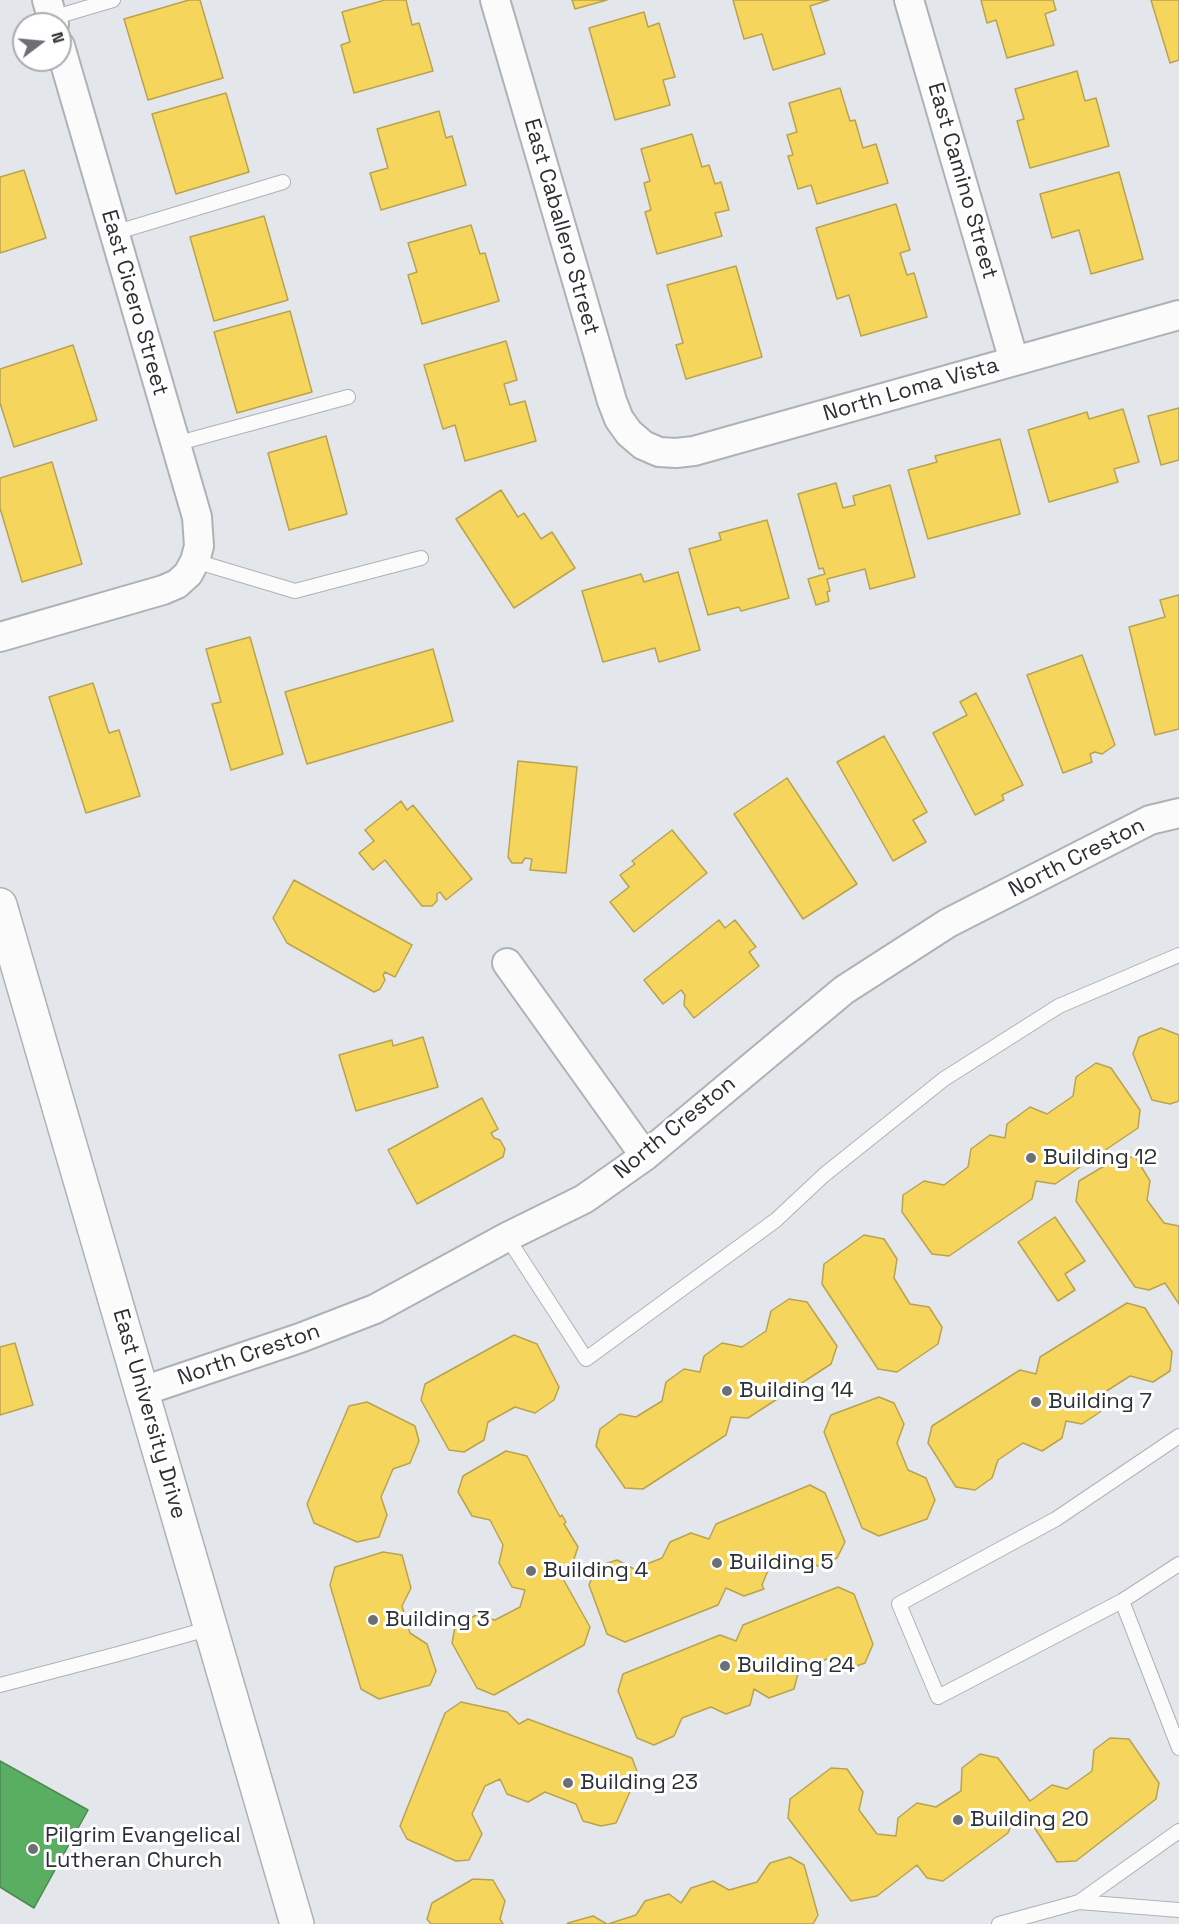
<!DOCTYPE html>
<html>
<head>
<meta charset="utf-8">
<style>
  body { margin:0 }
  #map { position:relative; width:1179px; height:1924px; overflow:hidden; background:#e3e7ec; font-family:"Space Grotesk",sans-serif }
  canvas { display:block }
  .north { position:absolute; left:12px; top:12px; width:60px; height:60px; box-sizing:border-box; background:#fff; border:2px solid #abacad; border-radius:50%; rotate:74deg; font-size:16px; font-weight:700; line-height:24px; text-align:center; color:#2c2f33 }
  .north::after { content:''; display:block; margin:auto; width:21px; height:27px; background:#6c6f74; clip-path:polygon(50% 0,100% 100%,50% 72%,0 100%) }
</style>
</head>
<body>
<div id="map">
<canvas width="1179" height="1924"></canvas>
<div class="north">N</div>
</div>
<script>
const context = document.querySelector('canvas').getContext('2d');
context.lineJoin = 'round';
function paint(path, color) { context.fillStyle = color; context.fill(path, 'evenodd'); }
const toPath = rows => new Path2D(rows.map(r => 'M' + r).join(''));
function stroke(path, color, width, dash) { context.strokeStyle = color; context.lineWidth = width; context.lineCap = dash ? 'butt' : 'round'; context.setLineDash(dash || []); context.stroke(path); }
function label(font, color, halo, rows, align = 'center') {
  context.font = font + ' "Space Grotesk",sans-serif'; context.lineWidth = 6; context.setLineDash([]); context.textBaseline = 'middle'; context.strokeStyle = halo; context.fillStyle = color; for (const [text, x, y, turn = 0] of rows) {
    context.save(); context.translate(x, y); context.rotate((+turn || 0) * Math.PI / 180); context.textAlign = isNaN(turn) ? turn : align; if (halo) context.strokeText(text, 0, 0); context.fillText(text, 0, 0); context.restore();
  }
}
const homes = toPath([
  [189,0,200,0,223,78,148,100,124,19,189,0],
  [385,0,406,0,412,25,419,23,433,71,354,93,341,45,350,42,342,12,385,0],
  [572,0,607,0,575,9,572,0],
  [733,0,829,0,810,6,825,54,773,70,762,34,744,39,733,0],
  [981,0,1053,0,1056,10,1045,14,1054,45,1007,58,996,20,987,23,981,0],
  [1151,0,1179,0,1179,60,1170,63,1151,0],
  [644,12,648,27,659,23,675,77,663,80,670,105,615,120,589,28,644,12],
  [1077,71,1085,101,1096,98,1109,146,1030,168,1017,121,1024,119,1015,89,1077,71],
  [840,88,850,121,855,120,863,148,876,144,888,183,817,204,811,185,798,189,788,156,793,155,787,135,797,132,789,103,840,88],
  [226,93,249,172,176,194,152,114,226,93],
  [439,111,446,138,452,136,466,185,381,210,370,173,388,168,377,129,439,111],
  [692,134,702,167,709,165,715,184,721,182,729,210,715,213,722,236,657,254,645,212,651,210,644,183,650,181,641,149,692,134],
  [24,170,46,238,0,253,0,177,24,170],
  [1119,172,1143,259,1091,274,1079,230,1052,238,1040,194,1119,172],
  [896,204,910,250,900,253,907,275,914,273,927,317,861,336,849,295,837,299,816,228,896,204],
  [264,216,288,300,214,321,190,237,264,216],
  [471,225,480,254,485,253,499,301,422,324,408,275,417,272,408,243,471,225],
  [736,266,762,357,686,379,676,345,683,343,667,285,736,266],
  [290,311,312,392,237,413,214,332,290,311],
  [506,341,517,380,504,384,510,405,525,401,536,441,465,461,455,425,443,429,424,365,506,341],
  [73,345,97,420,14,447,0,403,0,369,73,345],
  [1179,408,1179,460,1161,465,1148,416,1179,408],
  [1123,409,1139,462,1114,469,1118,482,1049,502,1028,430,1087,412,1089,419,1123,409],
  [326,436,347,514,289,530,268,453,326,436],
  [1000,439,1020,514,928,539,908,470,937,462,935,456,1000,439],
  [52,462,82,564,22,582,0,508,0,478,52,462],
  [836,483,843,508,855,505,853,496,890,485,915,577,870,589,865,569,827,579,830,591,827,592,829,601,816,605,808,579,825,574,823,568,819,569,798,494,836,483],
  [501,490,518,517,524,513,541,539,552,532,575,568,514,608,456,519,501,490],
  [767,520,789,598,741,611,739,607,708,615,689,549,721,540,719,533,767,520],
  [678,572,700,650,659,662,655,648,603,662,582,591,641,574,644,582,678,572],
  [1179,595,1179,729,1155,735,1129,627,1165,617,1160,600,1179,595],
  [250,637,283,754,231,770,212,704,221,702,206,649,250,637],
  [433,649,453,721,307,764,285,692,433,649],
  [1082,655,1115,745,1102,754,1095,752,1090,754,1092,762,1063,773,1027,675,1082,655],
  [93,683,109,733,119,730,140,796,86,813,49,697,93,683],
  [976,693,1023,785,1002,795,1004,800,975,815,933,733,967,715,960,702,976,693],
  [884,736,927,812,913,820,926,842,893,861,837,762,884,736],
  [518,761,577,767,566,873,530,870,532,859,525,858,522,863,512,863,508,857,518,761],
  [787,778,857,884,803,919,734,814,787,778],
  [401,801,407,810,413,805,472,879,446,900,440,892,437,894,437,901,432,906,422,906,385,860,373,870,359,853,374,841,365,830,401,801],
  [672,830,707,873,634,932,610,902,629,887,620,875,635,864,632,861,672,830],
  [294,880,412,945,395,977,385,972,383,975,385,980,380,989,374,992,287,943,273,918,294,880],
  [719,920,725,928,735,920,756,947,749,952,759,966,694,1018,684,1005,685,995,681,990,663,1004,644,980,719,920],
  [1161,1028,1179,1035,1179,1101,1170,1104,1152,1100,1133,1054,1139,1037,1161,1028],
  [423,1037,438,1087,356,1111,339,1055,392,1040,393,1046,423,1037],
  [1096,1063,1111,1068,1140,1110,1138,1128,1055,1184,1036,1181,1032,1199,949,1256,932,1254,902,1212,903,1195,924,1181,944,1185,968,1167,971,1149,990,1135,1005,1138,1007,1124,1030,1107,1047,1114,1073,1096,1076,1077,1096,1063],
  [482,1098,498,1129,491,1133,494,1138,500,1140,505,1149,503,1157,417,1204,388,1150,482,1098],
  [1121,1156,1136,1158,1150,1181,1147,1200,1164,1223,1179,1226,1179,1304,1165,1283,1149,1290,1135,1287,1076,1201,1079,1181,1121,1156],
  [1055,1217,1085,1261,1065,1274,1075,1290,1058,1301,1018,1242,1055,1217],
  [864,1235,884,1239,897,1259,894,1278,910,1304,929,1307,942,1327,938,1344,897,1372,878,1369,822,1284,824,1264,864,1235],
  [789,1299,807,1302,837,1346,831,1364,748,1418,731,1417,726,1435,643,1489,625,1488,596,1446,600,1429,620,1414,636,1417,662,1401,666,1382,684,1369,700,1372,704,1356,722,1343,742,1347,766,1331,771,1311,789,1299],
  [1127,1303,1145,1308,1172,1352,1170,1371,1153,1382,1130,1376,1105,1392,1100,1412,1082,1424,1066,1421,1062,1438,1042,1451,1023,1443,998,1460,992,1478,975,1490,956,1487,928,1443,932,1426,1020,1370,1036,1374,1040,1357,1127,1303],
  [514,1335,537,1344,559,1387,554,1400,535,1413,515,1407,488,1422,484,1440,464,1452,449,1450,421,1400,425,1384,514,1335],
  [15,1343,33,1405,0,1415,0,1347,15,1343],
  [879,1397,894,1403,904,1424,897,1443,908,1470,926,1478,935,1500,927,1519,879,1536,862,1528,824,1432,831,1415,879,1397],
  [367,1402,415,1426,419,1441,410,1463,393,1469,381,1497,387,1515,379,1537,357,1542,314,1523,307,1504,349,1406,367,1402],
  [506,1451,527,1456,560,1517,562,1515,566,1522,564,1524,578,1547,573,1562,560,1568,558,1574,562,1577,590,1627,584,1645,494,1695,477,1688,452,1643,455,1627,476,1615,495,1620,520,1607,525,1590,512,1587,499,1563,503,1545,490,1520,472,1516,458,1492,463,1476,506,1451],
  [810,1485,825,1493,845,1542,837,1558,818,1566,799,1557,769,1568,762,1585,764,1589,744,1596,726,1588,718,1605,625,1642,607,1634,589,1585,596,1567,617,1560,634,1569,662,1558,670,1542,691,1533,709,1539,716,1524,810,1485],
  [383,1552,402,1555,411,1588,402,1606,410,1633,427,1644,436,1671,430,1685,379,1699,361,1689,330,1585,335,1567,383,1552],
  [838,1587,854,1594,873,1644,865,1663,845,1670,827,1659,799,1670,794,1689,769,1698,754,1689,750,1705,726,1714,711,1707,682,1718,674,1736,654,1745,637,1738,618,1691,623,1674,720,1635,736,1641,743,1625,838,1587],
  [461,1702,507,1712,519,1724,528,1719,632,1758,638,1774,616,1823,601,1826,583,1821,576,1804,545,1792,528,1802,507,1794,500,1779,485,1786,472,1814,482,1834,469,1860,456,1861,407,1839,400,1826,445,1713,461,1702],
  [1110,1738,1129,1739,1159,1783,1156,1799,1076,1861,1057,1862,1028,1818,1012,1822,1008,1833,943,1881,927,1878,917,1865,877,1896,851,1901,788,1818,790,1799,831,1768,847,1769,863,1792,859,1810,877,1834,896,1836,898,1818,917,1803,936,1807,961,1791,962,1768,980,1754,998,1758,1030,1801,1052,1785,1067,1789,1092,1771,1094,1750,1110,1738],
  [790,1857,804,1865,818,1915,813,1924,608,1924,636,1915,645,1901,669,1894,681,1903,691,1888,713,1881,729,1890,757,1882,770,1863,790,1857],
  [473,1879,493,1880,505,1901,500,1919,503,1924,431,1924,427,1919,432,1903,473,1879],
  [593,1916,607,1924,567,1924,568,1923,593,1916]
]);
paint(homes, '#f6d55c');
stroke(homes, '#b9a350', 1.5);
const public = toPath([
  [0,1761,88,1810,34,1908,0,1887,0,1761]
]);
paint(public, '#5aae61');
stroke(public, '#4c8853', 1.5);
const service = toPath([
  [52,18,113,0],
  [114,233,283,182],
  [175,444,348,397],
  [195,561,295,591,421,558],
  [507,1237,586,1359,776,1220,824,1175,944,1079,1059,1006,1179,955],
  [1179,1436,1056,1519,899,1604,938,1697,1122,1601,1179,1564],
  [1122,1601,1179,1748],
  [0,1685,118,1654,211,1628],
  [1079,1902,1179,1910],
  [999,1924,1079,1902,1179,1831]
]);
const minor = toPath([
  [47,0,54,24],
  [495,0,612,401,619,419,629,433,643,445,659,452,676,453,694,451,1179,315],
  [909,0,1014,361],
  [0,637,163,590,177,584,188,574,195,561,199,546,197,517,60,46],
  [507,963,645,1156],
  [143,1391,300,1338,375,1309,507,1237,584,1199,645,1156,844,990,948,923,1150,820,1179,813]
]);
const secondary = toPath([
  [0,905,297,1924]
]);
stroke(service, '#aeb1b5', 16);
stroke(minor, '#aeb1b5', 32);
stroke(secondary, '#aeb1b5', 36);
stroke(service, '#fbfbfc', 14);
stroke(minor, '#fbfbfc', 28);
stroke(secondary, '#fbfbfc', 33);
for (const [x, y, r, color] of [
  [1031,1158,6,"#6c6f74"],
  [727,1391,6,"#6c6f74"],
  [1036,1402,6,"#6c6f74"],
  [717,1563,6,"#6c6f74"],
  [531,1571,6,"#6c6f74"],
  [373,1620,6,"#6c6f74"],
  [725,1666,6,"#6c6f74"],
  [568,1783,6,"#6c6f74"],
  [958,1820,6,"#6c6f74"],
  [33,1849,6,"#6c6f74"]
]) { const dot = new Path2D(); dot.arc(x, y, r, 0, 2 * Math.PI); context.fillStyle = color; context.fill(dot); stroke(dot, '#fff', 2); }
label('22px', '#2c2f33', '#fff', [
  ["East Camino Street",962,181,74],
  ["East Caballero Street",561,227,74],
  ["East Cicero Street",134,303,74],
  ["North Loma Vista",911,390,-16],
  ["North Creston",1077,858,-27],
  ["North Creston",675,1128,-39],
  ["North Creston",249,1355,-19],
  ["East University Drive",149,1414,74]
]);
label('22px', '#2c2f33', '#fff', [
  ["Building 12",1043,1158],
  ["Building 14",739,1391],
  ["Building 7",1048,1402],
  ["Building 5",729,1563],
  ["Building 4",543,1571],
  ["Building 3",385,1620],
  ["Building 24",737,1666],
  ["Building 23",580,1783],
  ["Building 20",970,1820],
  ["Pilgrim Evangelical",45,1836],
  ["Lutheran Church",45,1861]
], 'left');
</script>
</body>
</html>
